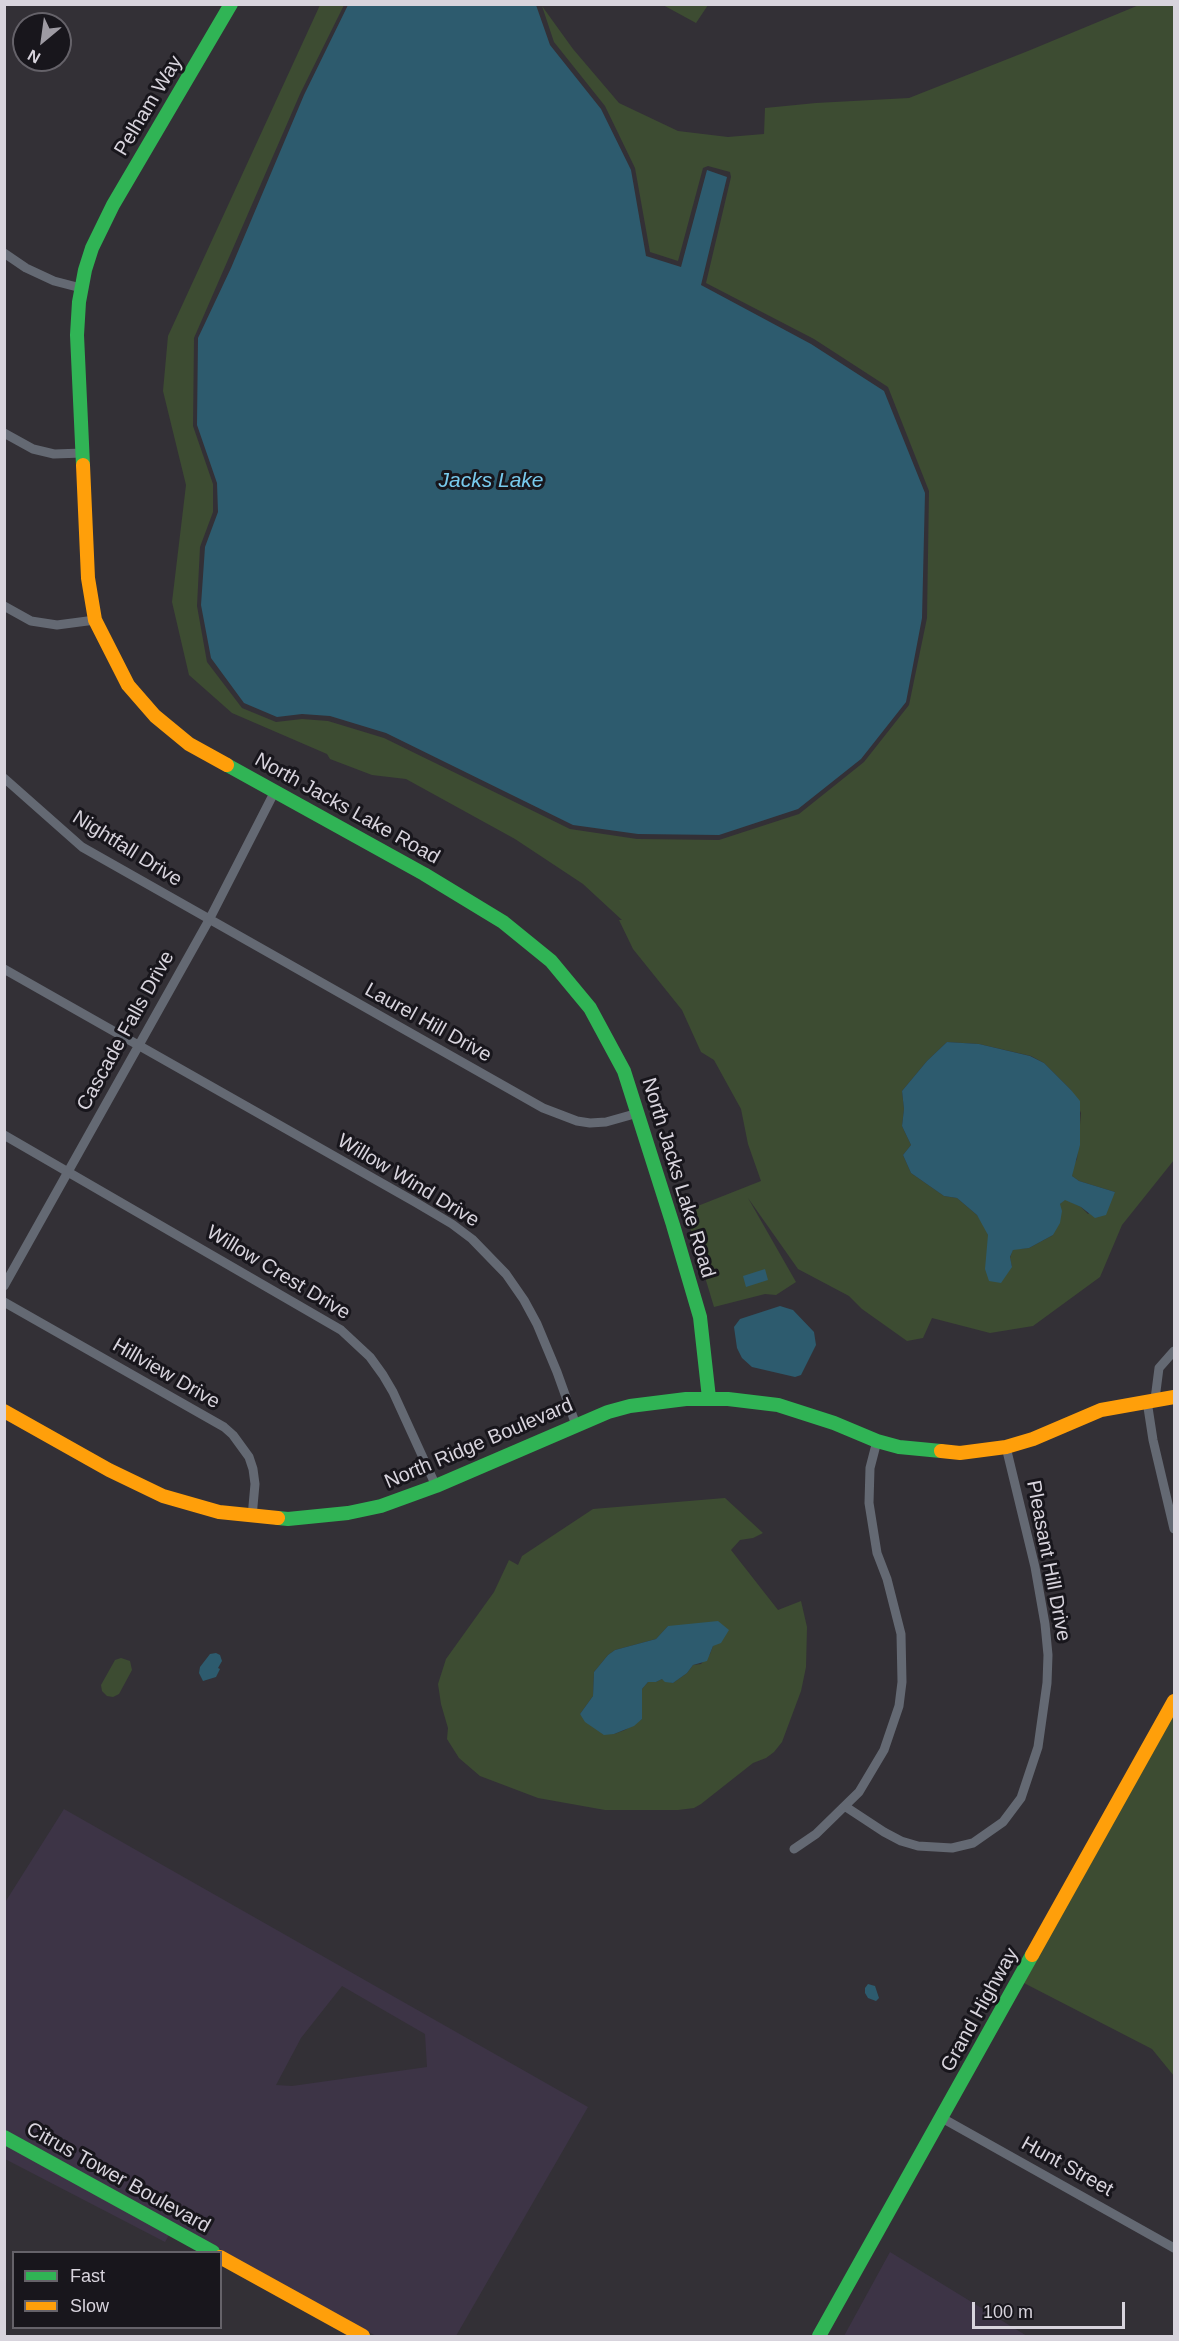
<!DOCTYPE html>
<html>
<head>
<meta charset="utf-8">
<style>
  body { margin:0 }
  #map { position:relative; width:1179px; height:2341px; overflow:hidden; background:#333036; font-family:Helvetica,sans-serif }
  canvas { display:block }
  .frame { position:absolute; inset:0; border:6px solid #d8d4dd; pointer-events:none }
  .legend { position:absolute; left:12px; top:2251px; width:210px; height:78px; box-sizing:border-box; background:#18161c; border:2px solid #656269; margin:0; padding:8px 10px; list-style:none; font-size:18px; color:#d8d4dd }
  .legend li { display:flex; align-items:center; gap:12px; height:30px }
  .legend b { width:30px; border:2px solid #656269 }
  .north { position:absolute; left:12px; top:12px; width:60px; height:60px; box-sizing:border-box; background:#18161c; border:2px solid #656269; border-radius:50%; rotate:209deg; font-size:16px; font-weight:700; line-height:24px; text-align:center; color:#d8d4dd }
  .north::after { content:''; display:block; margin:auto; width:21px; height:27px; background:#9e9ba3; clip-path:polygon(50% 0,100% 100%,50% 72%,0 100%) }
  .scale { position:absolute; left:972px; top:2302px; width:153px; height:27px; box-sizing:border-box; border:3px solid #d8d4dd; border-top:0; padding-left:8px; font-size:18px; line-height:21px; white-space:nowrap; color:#d8d4dd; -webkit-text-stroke:4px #18161c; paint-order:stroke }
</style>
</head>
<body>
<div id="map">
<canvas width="1179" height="2341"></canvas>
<div class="frame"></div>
<ul class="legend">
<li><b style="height:8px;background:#30b455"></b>Fast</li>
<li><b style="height:8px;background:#ff9f0a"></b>Slow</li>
</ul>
<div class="north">N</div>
<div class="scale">100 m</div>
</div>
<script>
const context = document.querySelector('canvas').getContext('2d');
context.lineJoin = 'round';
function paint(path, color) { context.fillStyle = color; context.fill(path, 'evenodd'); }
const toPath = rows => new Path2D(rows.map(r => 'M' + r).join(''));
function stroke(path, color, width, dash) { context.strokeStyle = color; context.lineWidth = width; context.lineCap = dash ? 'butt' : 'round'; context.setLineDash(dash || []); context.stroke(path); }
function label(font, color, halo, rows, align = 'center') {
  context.font = font + ' Helvetica,sans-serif'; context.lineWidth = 6; context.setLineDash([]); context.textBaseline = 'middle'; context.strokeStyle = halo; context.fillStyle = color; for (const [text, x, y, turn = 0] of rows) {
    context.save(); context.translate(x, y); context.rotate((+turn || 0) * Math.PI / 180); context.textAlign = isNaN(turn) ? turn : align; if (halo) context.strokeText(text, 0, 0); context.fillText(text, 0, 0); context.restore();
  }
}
paint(toPath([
  [64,1809,588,2107,456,2336,376,2336,5,2130,4,1904],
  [342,1986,425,2034,427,2067,292,2086,276,2085,301,2038],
  [4,2144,62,2176,169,2235,165,2242,5,2159],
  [890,2252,1027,2336,844,2336]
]), '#3d3446');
paint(toPath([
  [320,5,344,5,300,94,194,338,193,426,213,484,213,512,200,547,197,606,207,662,242,708,276,722,302,719,328,721,384,738,570,829,637,839,719,840,799,814,864,762,909,705,927,618,929,491,888,387,814,339,706,283,731,177,730,172,708,166,703,168,678,261,650,252,635,168,605,106,554,42,542,6,573,49,619,103,678,131,728,137,764,134,765,108,816,103,909,98,1028,51,1139,5,1174,5,1174,1160,1122,1225,1100,1277,1033,1326,990,1333,932,1318,923,1338,907,1341,862,1309,849,1296,798,1269,748,1198,796,1282,776,1295,765,1294,714,1307,685,1211,761,1181,748,1144,741,1109,714,1060,701,1052,682,1010,633,949,619,920,622,920,583,884,515,839,406,779,372,775,330,759,327,754,232,713,189,675,172,602,186,485,163,391,168,336],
  [947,1042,979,1044,1031,1056,1044,1063,1071,1090,1081,1113,1077,1159,1073,1166,1072,1176,1079,1181,1115,1192,1088,1214,1081,1207,1065,1199,1060,1204,1053,1235,1029,1248,1013,1249,1010,1258,1012,1267,988,1245,988,1235,986,1227,977,1215,957,1198,944,1196,911,1173,903,1155,911,1145,902,1126,904,1109,902,1091,927,1061],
  [663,5,708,5,696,23],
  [725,1498,763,1533,753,1538,740,1540,731,1550,778,1610,801,1601,807,1627,806,1667,801,1691,782,1742,774,1752,766,1758,753,1763,701,1804,694,1808,678,1810,605,1810,538,1798,480,1776,459,1758,447,1739,448,1728,441,1704,438,1684,446,1659,494,1592,509,1560,518,1565,522,1556,593,1509],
  [668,1626,683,1626,713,1646,710,1654,701,1664,693,1665,687,1673,673,1683,662,1679,656,1682,648,1682,642,1689,642,1719,625,1730,614,1734,580,1714,593,1696,594,1672,608,1655,615,1650,656,1639],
  [121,1658,130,1661,132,1670,119,1694,113,1697,107,1696,102,1691,101,1685,115,1660],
  [1174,1710,1174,2076,1152,2049,1022,1982]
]), '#3d4c32');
paint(toPath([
  [348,5,536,5,550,45,601,109,631,170,646,256,681,267,707,170,727,177,701,285,811,344,884,391,925,493,922,618,906,702,861,759,798,809,719,835,638,834,573,825,386,733,330,716,302,714,277,717,244,703,211,658,201,605,205,547,218,512,217,483,197,425,198,338,231,268,304,95],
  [947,1042,979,1044,1030,1056,1044,1063,1071,1090,1080,1101,1080,1145,1072,1176,1079,1181,1115,1192,1106,1215,1095,1218,1081,1207,1065,1200,1060,1204,1062,1211,1060,1223,1053,1235,1029,1248,1013,1250,1010,1257,1012,1267,1001,1283,989,1281,985,1269,988,1235,977,1215,957,1198,944,1196,911,1173,903,1155,911,1145,902,1126,904,1109,902,1091,927,1061],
  [765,1269,768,1280,746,1287,743,1276],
  [780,1306,793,1310,814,1332,816,1345,801,1375,795,1377,752,1367,742,1358,737,1348,734,1327,740,1319],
  [718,1621,729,1630,721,1643,713,1646,707,1661,693,1665,687,1673,673,1683,665,1682,662,1679,656,1682,648,1682,642,1689,642,1719,634,1726,614,1734,604,1735,585,1722,580,1714,593,1696,594,1672,608,1655,615,1650,656,1639,668,1626],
  [216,1653,220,1655,222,1661,218,1668,220,1669,216,1677,203,1681,199,1673,200,1667,210,1654],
  [868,1984,875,1986,879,1998,876,2001,868,1998,865,1993,865,1988]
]), '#2d5b6e');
stroke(toPath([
  [4,253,26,268,54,281,81,288],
  [4,433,33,449,54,454,83,453],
  [4,606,31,621,57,625,95,620],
  [4,778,82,847,543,1108,577,1121,590,1123,606,1122,638,1113],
  [4,969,415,1202,452,1224,472,1239,506,1274,524,1300,537,1324,557,1372,576,1425],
  [4,1135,341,1330,370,1357,383,1375,393,1392,436,1486],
  [4,1286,209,920,275,791],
  [4,1302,224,1427,233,1435,249,1457,253,1469,255,1484,252,1517],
  [1155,1399,1159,1368,1174,1351],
  [1147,1401,1153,1440,1174,1529],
  [846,1807,884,1832,901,1841,918,1846,952,1848,973,1843,1003,1822,1021,1798,1038,1747,1047,1683,1048,1655,1045,1624,1035,1567,1006,1447],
  [794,1849,816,1834,859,1792,884,1750,899,1706,902,1682,901,1634,887,1579,877,1553,869,1503,870,1468,877,1441],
  [942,2118,1174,2248]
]), '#646973', 9);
stroke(toPath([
  [83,465,77,335,79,302,85,270,92,248,113,205,231,4],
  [227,765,424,874,503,922,551,961,590,1008,624,1071,673,1225,700,1317,709,1398],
  [278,1518,288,1519,348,1513,381,1506,436,1486,608,1412,630,1406,686,1399,728,1399,778,1405,834,1423,877,1441,899,1447,941,1451],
  [4,2137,213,2252],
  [819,2336,1032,1955]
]), '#30b455', 14);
stroke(toPath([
  [83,465,88,578,95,620,128,685,155,716,189,744,227,765],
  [4,1411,109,1470,163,1496,219,1512,278,1518],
  [941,1451,960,1453,1006,1447,1033,1439,1101,1410,1174,1397],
  [1032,1955,1174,1701],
  [220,2257,363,2336]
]), '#ff9f0a', 14);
label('20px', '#d8d4dd', '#18161c', [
  ["Pelham Way",149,106,-59],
  ["North Jacks Lake Road",347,809,29],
  ["Nightfall Drive",127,849,32],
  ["Laurel Hill Drive",428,1023,29],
  ["Cascade Falls Drive",126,1031,-61],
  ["North Jacks Lake Road",678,1178,73],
  ["Willow Wind Drive",408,1181,31],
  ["Willow Crest Drive",278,1273,31],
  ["Hillview Drive",166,1374,30],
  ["North Ridge Boulevard",479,1444,-23],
  ["Pleasant Hill Drive",1048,1561,79],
  ["Grand Highway",980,2010,-61],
  ["Hunt Street",1067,2167,29],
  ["Citrus Tower Boulevard",118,2178,29]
]);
label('italic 21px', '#78caed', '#18161c', [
  ["Jacks Lake",491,481]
]);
</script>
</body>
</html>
